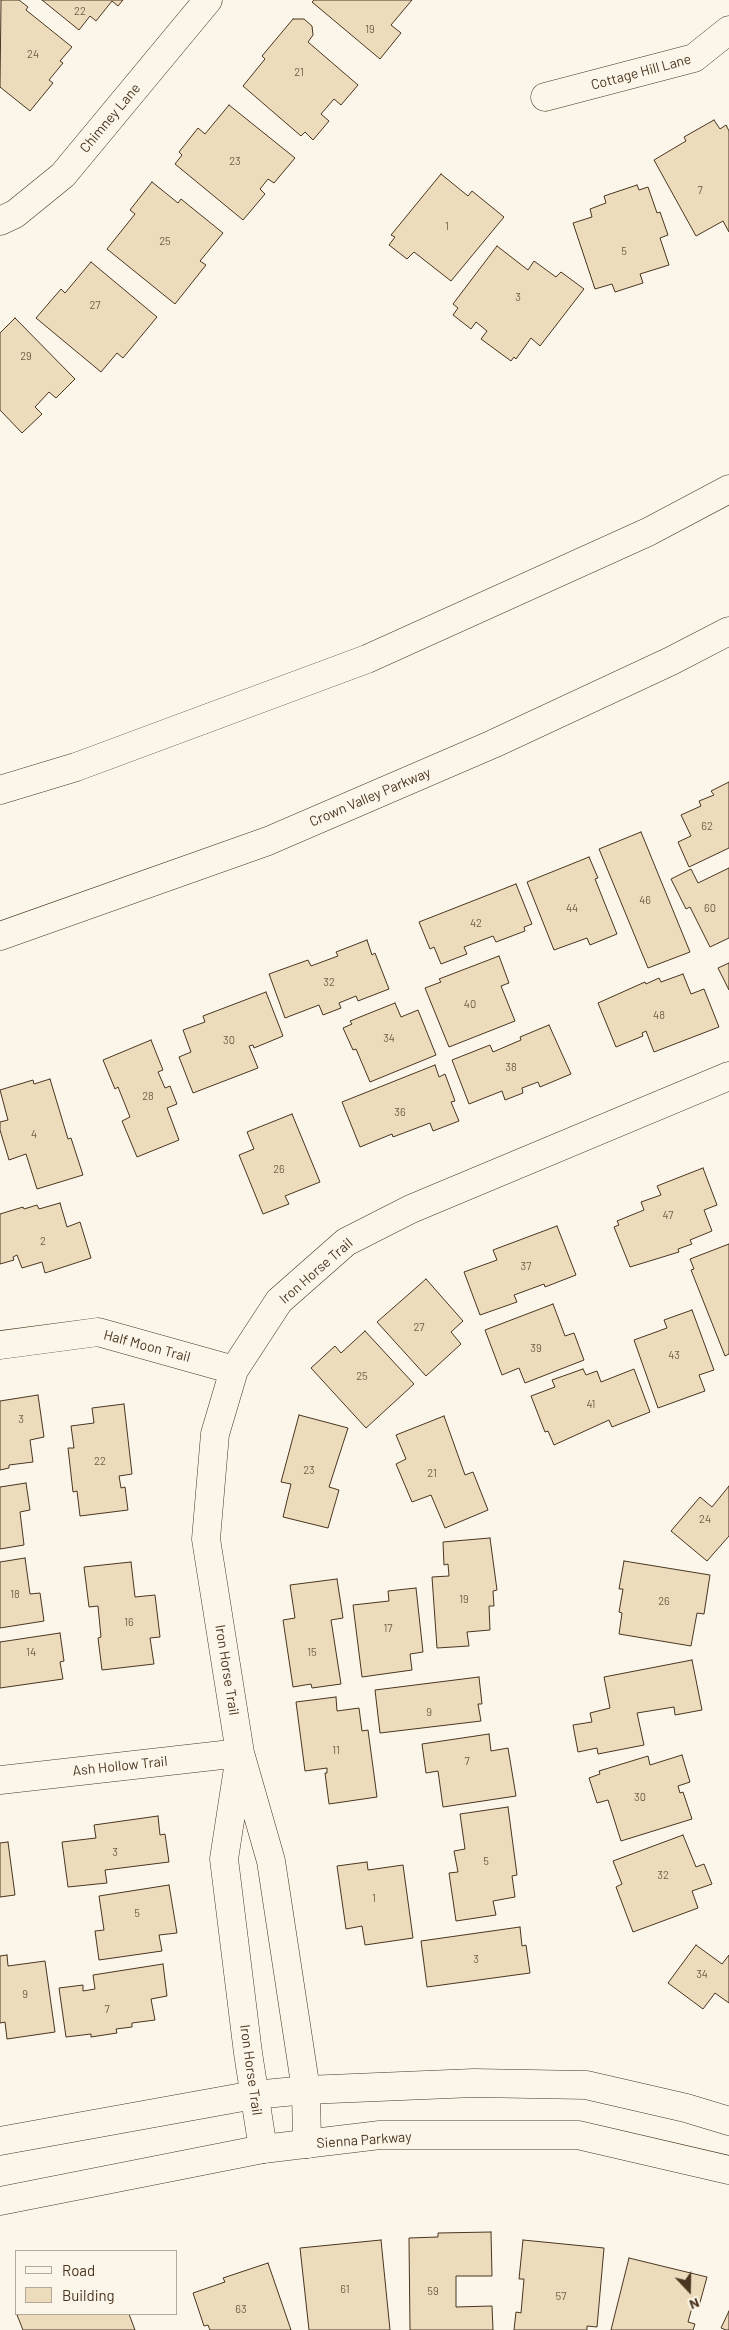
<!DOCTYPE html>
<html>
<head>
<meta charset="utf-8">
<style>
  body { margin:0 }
  #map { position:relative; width:729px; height:2330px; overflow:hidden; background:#fbf6e9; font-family:Barlow,sans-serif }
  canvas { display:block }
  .legend { position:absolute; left:15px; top:2250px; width:162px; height:65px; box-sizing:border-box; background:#fbf6e9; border:1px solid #b4a999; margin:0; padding:6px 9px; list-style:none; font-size:15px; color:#4a3520 }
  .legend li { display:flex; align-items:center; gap:10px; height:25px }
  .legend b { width:25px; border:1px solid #b4a999 }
  .north { position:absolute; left:664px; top:2265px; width:50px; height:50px; -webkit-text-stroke:4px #fbf6e9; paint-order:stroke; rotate:159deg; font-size:14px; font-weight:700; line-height:20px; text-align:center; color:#4a3520 }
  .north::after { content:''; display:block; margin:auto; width:18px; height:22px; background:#4a3520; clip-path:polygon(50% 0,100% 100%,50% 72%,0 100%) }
</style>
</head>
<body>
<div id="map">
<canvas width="729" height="2330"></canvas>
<ul class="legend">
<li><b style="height:6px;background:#fbf6e9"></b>Road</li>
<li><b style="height:14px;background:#ecdcbc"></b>Building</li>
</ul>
<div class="north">N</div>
</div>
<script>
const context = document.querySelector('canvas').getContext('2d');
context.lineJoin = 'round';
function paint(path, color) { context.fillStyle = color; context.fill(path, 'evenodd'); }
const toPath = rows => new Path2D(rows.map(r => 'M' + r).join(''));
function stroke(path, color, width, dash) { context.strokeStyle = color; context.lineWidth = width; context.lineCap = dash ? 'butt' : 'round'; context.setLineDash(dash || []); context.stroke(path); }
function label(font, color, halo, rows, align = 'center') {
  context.font = font + ' Barlow,sans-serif'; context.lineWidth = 4; context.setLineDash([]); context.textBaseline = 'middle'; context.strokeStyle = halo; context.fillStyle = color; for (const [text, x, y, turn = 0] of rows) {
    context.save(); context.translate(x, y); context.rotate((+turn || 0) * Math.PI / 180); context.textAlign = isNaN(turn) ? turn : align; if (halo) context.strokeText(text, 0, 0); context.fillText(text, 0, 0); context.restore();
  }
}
const building = toPath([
  [1,0,19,0,28,7,26,10,72,47,60,61,63,63,49,80,53,83,30,111,0,87,1,0],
  [42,0,123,0,118,6,112,1,96,21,90,16,79,30,42,0],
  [314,0,412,0,391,25,401,33,380,59,312,2,314,0],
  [293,19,304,19,312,26,313,35,308,42,358,85,341,105,334,99,321,114,329,121,313,140,305,132,301,136,243,86,265,59,262,56,293,19],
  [229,105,295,158,274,183,268,179,260,189,265,194,243,220,175,164,182,155,179,152,198,128,205,134,229,105],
  [714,120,720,129,726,125,729,131,729,232,723,221,696,236,654,160,686,141,684,137,714,120],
  [441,174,468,196,472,191,504,217,451,281,414,252,407,259,389,245,395,237,391,235,441,174],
  [152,182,178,203,181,199,223,233,200,261,206,265,175,304,107,249,135,214,130,210,152,182],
  [637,185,639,190,648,187,657,213,660,212,668,235,660,238,669,265,640,274,643,283,615,292,612,284,595,289,573,223,592,217,590,209,606,203,604,196,637,185],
  [497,246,528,270,534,261,556,277,561,272,584,289,540,346,531,338,516,359,514,357,511,361,481,339,487,331,476,322,471,329,453,315,458,308,453,304,497,246],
  [91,262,157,317,123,358,117,353,101,372,36,318,61,289,65,293,91,262],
  [15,318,75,379,56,398,49,392,35,407,42,414,22,433,0,410,0,333,15,318],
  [729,782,729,848,689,867,678,842,691,836,681,815,701,806,699,801,714,795,711,791,729,782],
  [641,832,690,952,648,968,599,849,641,832],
  [589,857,598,878,595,879,617,934,590,945,587,938,554,950,527,882,589,857],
  [729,868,729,938,710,947,690,907,686,909,671,879,691,869,698,883,729,868],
  [516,884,532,924,524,927,525,931,496,942,493,936,464,947,467,954,441,964,434,947,430,949,419,922,516,884],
  [367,940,372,955,375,953,389,989,358,1001,356,996,339,1003,341,1008,323,1015,319,1005,285,1018,269,974,308,960,311,966,338,956,336,952,367,940],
  [499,956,509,983,501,986,515,1021,449,1047,425,988,441,982,439,979,499,956],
  [729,963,729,990,718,968,729,963],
  [683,974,691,994,704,989,719,1027,654,1052,646,1031,642,1033,643,1036,616,1047,598,1003,645,982,646,984,659,978,661,982,683,974],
  [266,992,283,1036,254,1048,253,1045,249,1046,258,1068,193,1093,179,1057,191,1052,183,1030,205,1022,203,1016,266,992],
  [395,1003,401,1017,418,1010,436,1055,370,1082,356,1049,353,1050,343,1028,352,1024,350,1021,395,1003],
  [549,1025,571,1074,540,1087,538,1082,522,1088,523,1093,505,1100,502,1091,469,1104,452,1060,490,1045,493,1052,521,1040,520,1037,549,1025],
  [151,1040,163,1070,158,1072,165,1088,170,1086,177,1104,167,1108,179,1140,137,1157,122,1121,130,1117,118,1087,115,1089,103,1060,151,1040],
  [435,1065,439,1077,445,1074,455,1101,451,1102,459,1121,433,1131,430,1123,393,1137,392,1134,360,1147,342,1102,435,1065],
  [50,1079,68,1139,71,1138,83,1175,37,1189,26,1154,9,1160,0,1130,0,1122,8,1120,0,1090,33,1080,34,1084,50,1079],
  [292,1114,320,1182,285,1196,289,1204,263,1214,239,1155,254,1149,247,1132,292,1114],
  [703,1168,717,1205,704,1210,712,1231,690,1240,692,1244,678,1249,679,1252,630,1267,614,1227,619,1225,617,1221,644,1210,641,1202,661,1195,657,1186,703,1168],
  [60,1203,67,1227,80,1222,91,1258,45,1273,42,1262,22,1268,17,1255,13,1257,14,1260,0,1264,0,1214,23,1207,24,1209,37,1205,39,1209,60,1203],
  [557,1226,576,1275,545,1287,544,1284,514,1295,517,1302,480,1315,464,1272,497,1260,493,1250,557,1226],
  [729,1244,729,1354,725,1356,691,1270,694,1269,690,1259,729,1244],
  [426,1279,463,1321,451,1332,461,1344,426,1376,377,1322,426,1279],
  [553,1304,565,1336,574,1333,584,1360,525,1383,519,1368,502,1375,485,1330,553,1304],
  [692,1310,714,1370,699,1375,705,1391,658,1408,634,1340,667,1328,664,1320,692,1310],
  [365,1331,414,1384,366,1428,311,1368,335,1346,341,1353,365,1331],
  [583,1369,586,1375,597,1371,601,1382,634,1369,650,1412,612,1427,609,1420,554,1445,548,1431,545,1432,531,1396,555,1387,552,1380,583,1369],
  [38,1395,44,1437,30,1440,33,1462,9,1465,9,1468,0,1470,0,1401,38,1395],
  [124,1404,132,1474,119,1476,121,1488,125,1487,128,1510,80,1516,77,1491,73,1492,68,1448,74,1448,71,1426,94,1423,92,1408,124,1404],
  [299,1415,348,1428,329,1487,339,1490,328,1528,283,1517,291,1484,281,1482,299,1415],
  [444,1416,465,1475,473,1472,488,1510,445,1528,431,1495,412,1502,396,1464,406,1459,396,1435,444,1416],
  [26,1483,30,1510,20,1512,24,1545,0,1549,0,1487,26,1483],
  [729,1486,729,1536,707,1561,671,1531,700,1497,712,1507,729,1486],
  [490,1538,497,1590,493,1591,494,1606,489,1606,490,1630,467,1632,469,1646,437,1648,432,1577,449,1576,448,1564,444,1565,443,1542,490,1538],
  [25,1558,30,1594,40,1593,44,1621,0,1628,0,1562,25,1558],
  [624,1561,710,1575,704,1614,697,1613,691,1646,619,1634,622,1613,619,1612,623,1589,619,1589,624,1561],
  [131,1562,135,1597,155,1595,160,1637,150,1638,154,1664,102,1670,98,1638,101,1637,98,1606,89,1607,84,1567,131,1562],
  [337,1579,343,1618,331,1620,341,1684,312,1688,311,1684,293,1687,283,1620,295,1618,290,1585,337,1579],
  [416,1588,423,1652,410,1654,412,1670,362,1677,353,1605,389,1601,388,1591,416,1588],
  [60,1633,64,1661,60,1662,63,1679,0,1688,0,1642,60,1633],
  [692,1660,702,1710,675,1715,674,1707,637,1713,644,1745,598,1754,597,1748,578,1752,573,1725,592,1722,590,1713,610,1708,604,1677,692,1660],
  [479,1677,482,1704,478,1704,481,1721,380,1733,375,1690,479,1677],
  [336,1697,337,1711,359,1708,362,1731,368,1730,377,1797,329,1804,325,1773,327,1773,327,1768,305,1771,296,1702,336,1697],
  [489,1734,491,1751,508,1748,516,1796,443,1807,438,1771,426,1773,422,1744,489,1734],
  [682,1755,690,1782,678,1786,680,1793,683,1792,692,1819,621,1841,608,1800,597,1803,589,1778,600,1774,599,1771,648,1756,650,1765,682,1755],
  [508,1807,517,1875,512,1876,515,1897,493,1901,496,1915,456,1921,449,1873,458,1872,454,1851,465,1849,460,1814,508,1807],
  [158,1816,160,1835,165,1834,169,1862,105,1870,107,1883,68,1887,62,1842,96,1838,94,1825,158,1816],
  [683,1835,696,1867,704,1864,712,1884,692,1891,698,1908,633,1932,616,1887,622,1884,613,1861,683,1835],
  [8,1842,15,1895,0,1897,0,1843,8,1842],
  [367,1862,368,1870,403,1865,413,1938,365,1945,362,1926,346,1929,337,1866,367,1862],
  [169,1885,177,1933,159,1935,162,1951,99,1960,95,1931,104,1930,99,1896,169,1885],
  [520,1927,522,1946,526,1945,530,1973,427,1987,421,1941,520,1927],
  [696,1945,722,1964,729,1955,729,2003,715,1993,703,2009,668,1983,696,1945],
  [7,1955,8,1966,45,1961,55,2032,7,2039,5,2022,0,2023,0,1956,7,1955],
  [163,1964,167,1996,151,1999,155,2020,132,2023,132,2027,116,2029,117,2033,91,2037,91,2034,66,2037,59,1988,83,1985,83,1991,95,1989,93,1975,163,1964],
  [491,2232,492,2276,456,2276,456,2307,492,2306,493,2330,410,2330,409,2238,438,2237,438,2233,491,2232],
  [381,2240,390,2330,309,2330,300,2248,381,2240],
  [523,2240,604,2248,597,2327,587,2326,587,2330,514,2330,516,2312,521,2313,524,2279,519,2279,523,2240],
  [629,2258,707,2277,699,2306,693,2304,688,2322,695,2324,693,2330,611,2330,629,2258],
  [268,2263,291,2330,210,2330,208,2325,204,2326,193,2293,225,2282,223,2278,268,2263],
  [729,2311,729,2330,726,2330,721,2328,729,2311],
  [21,2314,129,2314,135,2330,23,2330,17,2315,21,2314]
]);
paint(building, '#ecdcbc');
stroke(building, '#4a3520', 1);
const minor = toPath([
  [545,97,694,58,729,30],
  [0,221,15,214,63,175,208,0],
  [0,1345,98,1332,234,1370],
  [239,1762,224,1859,248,2053,263,2149],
  [0,1780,240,1753],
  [307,2144,306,2090,271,1861,240,1753,206,1539,215,1434,234,1370,279,1301,346,1242,411,1209,729,1076]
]);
const secondary = toPath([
  [0,2141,254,2095,306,2090,474,2083,586,2085,686,2108,729,2121],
  [0,2201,263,2149,380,2135,578,2135,729,2170]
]);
const primary = toPath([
  [0,790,76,767,367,659,648,532,729,489],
  [0,936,268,841,493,744,671,661,729,631]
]);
stroke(minor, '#4a3520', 29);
stroke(secondary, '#4a3520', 29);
stroke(primary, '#4a3520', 29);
stroke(minor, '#fbf6e9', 28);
stroke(secondary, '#fbf6e9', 28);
stroke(primary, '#fbf6e9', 28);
label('11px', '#725f47', null, [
  ["22",80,11],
  ["19",370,29],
  ["24",33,54],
  ["21",299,72],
  ["23",235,161],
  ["7",700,190],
  ["1",447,226],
  ["25",165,241],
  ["5",624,251],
  ["3",518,297],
  ["27",95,305],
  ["29",26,356],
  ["62",707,826],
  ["46",645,900],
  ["44",572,908],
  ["60",710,908],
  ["42",476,923],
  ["32",329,982],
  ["40",470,1004],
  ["48",659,1015],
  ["34",389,1038],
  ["30",229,1040],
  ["38",511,1067],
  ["28",148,1096],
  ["36",400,1112],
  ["4",34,1134],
  ["26",279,1169],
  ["47",668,1215],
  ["2",43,1241],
  ["37",526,1266],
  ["27",419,1327],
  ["39",536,1348],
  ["43",674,1355],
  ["25",362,1376],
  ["41",591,1404],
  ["3",21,1419],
  ["22",100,1461],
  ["23",309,1470],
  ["21",432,1473],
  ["24",705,1519],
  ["18",15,1594],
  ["19",464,1599],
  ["26",664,1601],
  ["16",129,1622],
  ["17",388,1628],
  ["14",31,1652],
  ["15",312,1652],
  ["9",429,1712],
  ["11",336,1750],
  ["7",467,1761],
  ["30",640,1797],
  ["3",115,1852],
  ["5",486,1861],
  ["32",663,1875],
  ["1",374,1898],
  ["5",137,1913],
  ["3",476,1959],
  ["34",702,1974],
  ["9",25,1994],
  ["7",107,2009],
  ["61",345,2289],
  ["59",433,2291],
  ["57",561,2296],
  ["63",241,2309]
]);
label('14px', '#4a3520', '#fbf6e9', [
  ["Cottage Hill Lane",641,72,-15],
  ["Chimney Lane",110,118,-50],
  ["Crown Valley Parkway",370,797,-23],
  ["Iron Horse Trail",316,1271,-41],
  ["Half Moon Trail",147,1346,15],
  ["Iron Horse Trail",227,1670,81],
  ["Ash Hollow Trail",120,1766,-6],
  ["Iron Horse Trail",251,2070,82],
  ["Sienna Parkway",364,2140,-4]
]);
</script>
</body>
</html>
